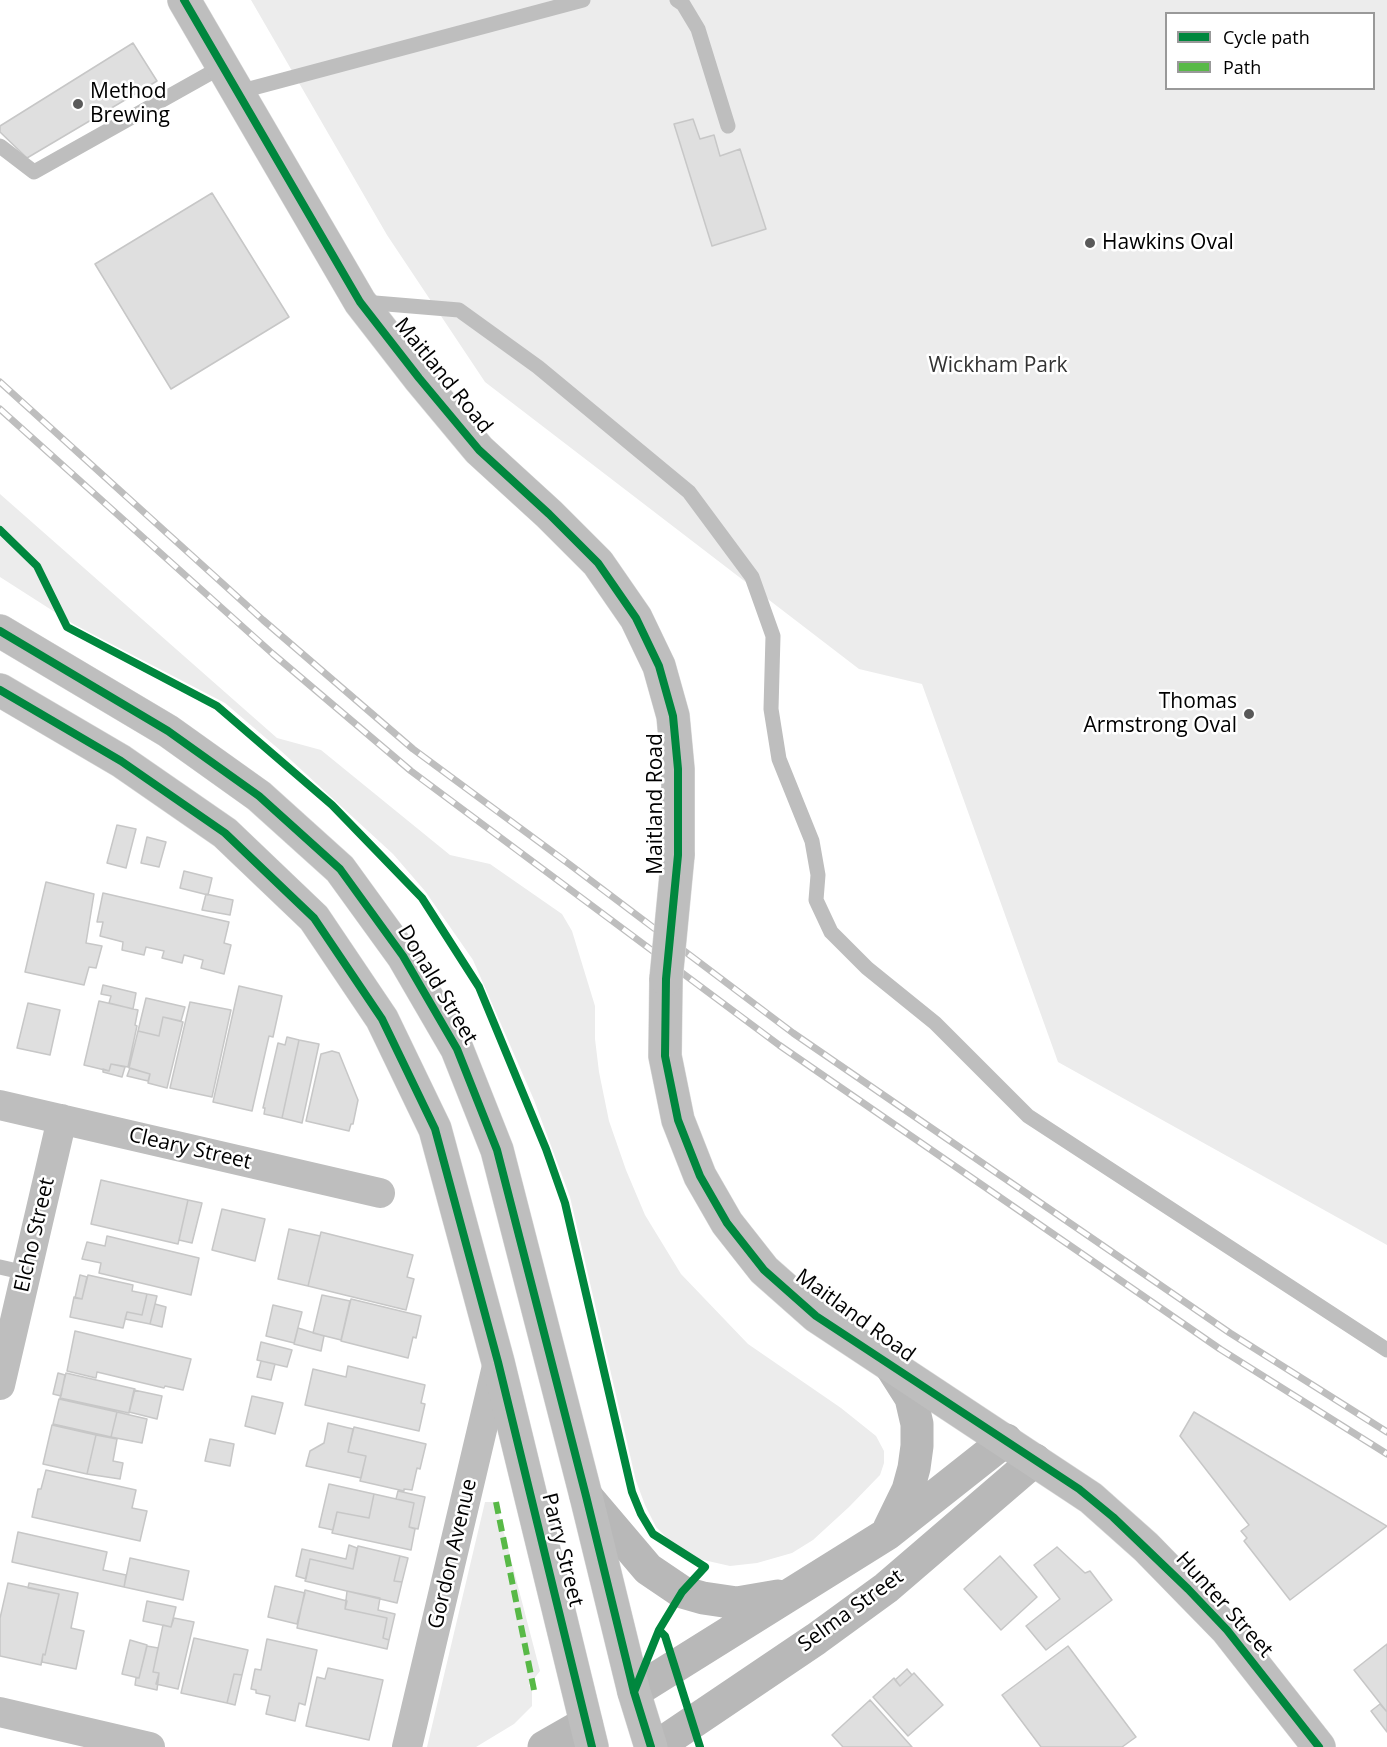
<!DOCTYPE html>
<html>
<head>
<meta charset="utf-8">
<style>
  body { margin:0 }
  #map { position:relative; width:1387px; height:1747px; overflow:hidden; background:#fff; font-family:"Open Sans",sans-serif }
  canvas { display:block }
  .legend { position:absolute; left:1165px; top:12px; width:210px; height:78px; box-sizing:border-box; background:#fff; border:2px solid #999; margin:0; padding:8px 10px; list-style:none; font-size:18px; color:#000 }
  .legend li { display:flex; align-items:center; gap:12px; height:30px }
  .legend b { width:30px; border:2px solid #999 }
</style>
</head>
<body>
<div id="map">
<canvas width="1387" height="1747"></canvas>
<ul class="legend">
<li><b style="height:8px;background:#00873e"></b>Cycle path</li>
<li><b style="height:8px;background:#58b947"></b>Path</li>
</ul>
</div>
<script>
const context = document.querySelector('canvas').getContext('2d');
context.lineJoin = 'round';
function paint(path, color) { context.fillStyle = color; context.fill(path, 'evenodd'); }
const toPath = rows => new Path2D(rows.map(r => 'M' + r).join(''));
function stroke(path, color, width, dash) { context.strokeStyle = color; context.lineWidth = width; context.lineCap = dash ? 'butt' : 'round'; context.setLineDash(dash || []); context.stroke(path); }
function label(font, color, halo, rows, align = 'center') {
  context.font = font + ' "Open Sans",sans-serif'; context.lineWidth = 5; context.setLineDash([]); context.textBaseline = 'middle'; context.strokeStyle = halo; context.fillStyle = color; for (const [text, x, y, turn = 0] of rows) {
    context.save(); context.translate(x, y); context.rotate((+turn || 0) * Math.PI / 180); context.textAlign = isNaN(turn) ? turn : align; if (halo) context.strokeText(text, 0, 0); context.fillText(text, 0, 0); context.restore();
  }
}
paint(toPath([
  [251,0,1387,0,1387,1245,1058,1062,922,684,859,669,485,382,387,235],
  [1166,14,1374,14,1374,88,1166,88],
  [0,494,277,738,321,750,450,855,490,864,562,914,572,931,595,1006,595,1039,599,1072,609,1121,626,1170,645,1215,681,1274,748,1344,841,1408,876,1436,884,1451,884,1463,880,1475,849,1507,813,1540,792,1553,757,1563,730,1566,699,1559,669,1540,656,1527,645,1505,636,1481,570,1197,534,1100,473,960,425,891,393,854,281,751,225,703,75,625,0,577],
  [485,1502,496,1502,540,1671,529,1685,532,1691,532,1706,514,1724,476,1747,427,1747]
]), '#ececec');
const building = toPath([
  [133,43,157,81,27,158,0,132,0,126,133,43],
  [693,119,700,139,714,135,720,156,740,149,766,229,712,246,674,124,693,119],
  [212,193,289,317,171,389,95,264,212,193],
  [117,825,136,829,126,868,107,863,117,825],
  [147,837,166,842,159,867,141,863,147,837],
  [184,871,212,878,208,895,180,888,184,871],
  [46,882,94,894,86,943,102,946,96,968,89,967,84,985,25,972,46,882],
  [103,893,229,922,224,943,231,945,224,974,201,968,203,960,184,955,182,963,162,958,164,951,146,947,144,955,122,950,123,942,100,936,103,922,97,922,103,893],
  [206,894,233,900,230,915,202,910,206,894],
  [103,985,136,993,133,1009,109,1003,111,996,101,994,103,985],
  [239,986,282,996,273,1037,269,1036,252,1111,213,1102,239,986],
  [146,998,185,1007,181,1021,163,1017,159,1036,138,1031,146,998],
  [99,1001,138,1010,135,1025,137,1026,128,1067,111,1064,109,1071,84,1065,99,1001],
  [190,1002,231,1010,212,1097,170,1088,190,1002],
  [28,1003,60,1010,50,1055,17,1048,28,1003],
  [163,1017,183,1022,167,1088,148,1083,150,1074,129,1068,138,1031,159,1036,163,1017],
  [287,1037,299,1040,282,1118,264,1114,265,1108,263,1108,278,1043,285,1045,287,1037],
  [299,1040,319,1044,302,1123,282,1118,299,1040],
  [332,1051,339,1053,358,1100,353,1124,351,1124,349,1131,306,1121,321,1054,332,1051],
  [111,1064,125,1067,122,1077,103,1072,103,1069,109,1071,111,1064],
  [130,1068,150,1074,148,1081,127,1076,130,1068],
  [101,1180,188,1200,178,1244,91,1224,101,1180],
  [188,1200,202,1203,192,1243,179,1240,188,1200],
  [222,1209,265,1219,255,1261,212,1250,222,1209],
  [289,1229,320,1236,308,1286,278,1279,289,1229],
  [321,1232,413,1255,407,1277,414,1279,406,1310,308,1286,321,1232],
  [107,1236,199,1258,191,1295,99,1273,101,1263,82,1259,87,1242,105,1246,107,1236],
  [80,1275,87,1277,82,1299,75,1298,80,1275],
  [88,1275,133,1285,132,1291,147,1294,142,1315,127,1312,123,1328,70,1317,74,1297,82,1299,88,1275],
  [147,1294,157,1296,150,1324,125,1319,127,1312,142,1315,147,1294],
  [322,1295,350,1301,341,1340,313,1333,322,1295],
  [351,1299,421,1316,416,1338,413,1337,408,1358,341,1341,351,1299],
  [155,1304,166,1307,162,1327,150,1324,155,1304],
  [273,1305,302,1312,294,1343,266,1336,273,1305],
  [298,1328,324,1336,321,1351,294,1344,298,1328],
  [75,1331,191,1359,183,1390,165,1386,164,1388,97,1372,96,1378,67,1371,75,1331],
  [261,1342,292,1350,287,1367,257,1360,261,1342],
  [261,1361,275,1364,271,1380,257,1377,261,1361],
  [348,1366,425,1385,421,1403,425,1404,419,1431,305,1405,313,1369,346,1377,348,1366],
  [58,1373,65,1375,61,1396,53,1394,58,1373],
  [66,1373,135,1389,129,1413,60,1398,66,1373],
  [134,1390,162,1396,157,1419,129,1412,134,1390],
  [252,1396,283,1403,275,1434,245,1426,252,1396],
  [59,1399,117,1412,111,1437,53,1424,59,1399],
  [117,1412,147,1419,142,1443,111,1437,117,1412],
  [1194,1412,1387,1526,1290,1600,1244,1541,1247,1538,1241,1531,1249,1525,1180,1436,1194,1412],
  [328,1423,353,1429,348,1452,366,1456,361,1478,306,1466,310,1451,324,1443,328,1423],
  [52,1425,96,1435,87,1474,43,1464,52,1425],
  [354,1427,426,1444,420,1469,417,1468,412,1490,404,1489,404,1491,360,1481,366,1456,348,1452,354,1427],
  [96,1435,117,1439,113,1461,123,1463,120,1479,87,1474,96,1435],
  [210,1439,234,1444,230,1466,205,1461,210,1439],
  [46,1470,136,1490,132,1508,147,1511,140,1541,32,1517,38,1489,41,1489,46,1470],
  [329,1484,374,1494,369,1518,337,1512,333,1530,319,1527,329,1484],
  [398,1491,425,1497,418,1529,409,1527,414,1503,396,1499,398,1491],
  [374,1494,414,1503,409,1527,415,1529,411,1550,332,1533,337,1512,369,1518,374,1494],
  [18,1532,107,1552,103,1570,126,1575,124,1587,12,1562,18,1532],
  [349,1545,357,1548,353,1569,310,1559,306,1579,296,1576,302,1549,346,1559,349,1545],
  [358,1546,400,1556,394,1581,402,1582,397,1603,305,1581,310,1559,353,1569,358,1546],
  [1057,1547,1085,1573,1090,1571,1112,1600,1046,1650,1026,1626,1060,1599,1034,1565,1057,1547],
  [400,1556,408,1558,402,1582,394,1581,400,1556],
  [1000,1556,1037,1597,1001,1630,964,1589,1000,1556],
  [130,1558,189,1571,183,1600,124,1587,130,1558],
  [8,1583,59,1594,45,1655,43,1654,41,1665,0,1656,0,1618,8,1583],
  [29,1583,78,1593,71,1628,84,1631,76,1669,42,1662,43,1654,45,1655,59,1594,28,1588,29,1583],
  [275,1586,305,1593,297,1624,268,1617,275,1586],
  [305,1590,347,1601,345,1609,387,1618,383,1638,389,1640,387,1649,297,1628,305,1590],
  [347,1591,380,1598,378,1610,395,1614,389,1640,383,1638,387,1618,345,1609,347,1591],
  [147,1601,176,1607,171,1627,143,1621,147,1601],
  [174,1618,194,1622,178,1689,156,1684,159,1673,153,1672,163,1625,171,1627,174,1618],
  [194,1638,248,1650,242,1675,234,1674,227,1703,181,1693,194,1638],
  [267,1639,317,1650,305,1705,299,1703,295,1721,266,1714,270,1696,256,1693,256,1690,251,1689,255,1669,261,1670,267,1639],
  [130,1640,147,1645,139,1678,122,1674,130,1640],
  [1387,1644,1387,1712,1354,1670,1387,1644],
  [147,1646,158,1648,153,1672,159,1673,157,1690,135,1685,136,1678,139,1678,147,1646],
  [1068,1646,1136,1737,1122,1747,1041,1747,1002,1695,1068,1646],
  [328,1668,383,1680,369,1740,306,1726,317,1677,325,1679,328,1668],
  [907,1669,912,1675,900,1686,895,1680,907,1669],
  [914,1673,943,1705,908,1736,873,1697,894,1678,900,1686,914,1673],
  [234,1674,242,1675,235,1705,227,1703,234,1674],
  [870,1700,912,1747,843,1747,832,1735,870,1700],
  [1380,1704,1387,1712,1387,1732,1371,1711,1380,1704]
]);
paint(building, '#dfdfdf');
stroke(building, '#c7c7c7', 1.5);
const primary = toPath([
  [184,0,360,302,419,378,479,450,549,514,598,563,636,618,659,666,673,716,678,769,678,855],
  [666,979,665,1056,678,1120,700,1176,727,1223,764,1270,816,1316,1091,1498,1146,1547,1227,1630,1319,1747]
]);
const highway = toPath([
  [0,631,168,731,259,796,340,869,403,956,457,1049,497,1150,586,1496,634,1692,651,1747],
  [0,690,121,761,225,833,314,918,382,1019,435,1129,498,1362,592,1747]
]);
stroke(primary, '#dbdbdb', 34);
stroke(highway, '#dbdbdb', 34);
stroke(toPath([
  [677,0,683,4,698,29,728,126],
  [238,92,583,0],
  [0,146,34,172,223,66],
  [363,302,459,310,538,367,689,492,752,577,773,636,771,709,779,759,812,841,818,875,816,900,831,932,867,968,935,1023,1028,1116,1387,1350],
  [0,1267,26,1273]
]), '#bebebe', 15);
stroke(toPath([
  [0,1105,380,1193],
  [0,1385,62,1119],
  [0,1712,150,1747],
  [407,1747,498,1362]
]), '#bebebe', 30);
stroke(toPath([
  [586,1496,648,1569,682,1592,703,1598,737,1603,778,1596],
  [889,1529,908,1490,914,1468,917,1446,917,1424,911,1398,890,1365],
  [634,1692,887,1534,1006,1440],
  [544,1747,586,1723],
  [656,1747,816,1639,886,1588,1035,1460]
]), '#b8b8b8', 33);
stroke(primary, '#bebebe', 33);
stroke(highway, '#bebebe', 33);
const rail = toPath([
  [0,382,263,620,413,749,569,864,793,1033,1230,1333,1387,1432],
  [0,409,273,654,411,771,779,1045,1220,1349,1387,1454]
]);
stroke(rail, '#bebebe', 7);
stroke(rail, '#fff', 4.5, [14]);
const primaryBridge = toPath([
  [666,979,678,855]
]);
stroke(primaryBridge, '#dbdbdb', 34, []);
stroke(primaryBridge, '#bebebe', 33);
stroke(toPath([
  [496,1502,534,1690]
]), '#58b947', 6, [12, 6]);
stroke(toPath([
  [184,0,360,302,419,378,479,450,549,514,598,563,636,618,659,666,673,716,678,769,678,855,666,979,665,1056,678,1120,700,1176,727,1223,764,1270,816,1316,1079,1489,1113,1517,1188,1589,1227,1630,1319,1747],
  [0,530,37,566,67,627,217,706,332,805,422,898,479,987,546,1149,565,1203,632,1492,641,1514,653,1534,705,1567,682,1592,659,1630,634,1692],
  [0,631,168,731,259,796,340,869,403,956,457,1049,497,1150,586,1496,634,1692,651,1747],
  [0,690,121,761,225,833,314,918,382,1019,435,1129,498,1362,592,1747],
  [659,1630,665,1636,700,1747]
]), '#00873e', 8);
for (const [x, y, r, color] of [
  [78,104,6,"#595959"],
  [1090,243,6,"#595959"],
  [1249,714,6,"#595959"]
]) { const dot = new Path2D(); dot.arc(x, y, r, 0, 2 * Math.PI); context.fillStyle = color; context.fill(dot); stroke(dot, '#fff', 2); }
label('21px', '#000', '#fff', [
  ["Method",90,92],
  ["Brewing",90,116],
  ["Hawkins Oval",1102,243],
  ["Thomas",1237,702,"right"],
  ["Armstrong Oval",1237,726,"right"]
], 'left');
label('21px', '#333', '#fff', [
  ["Wickham Park",998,366]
]);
label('21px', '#000', '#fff', [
  ["Maitland Road",443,376,51],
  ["Maitland Road",656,804,-90],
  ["Donald Street",437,985,59],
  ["Cleary Street",190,1149,13],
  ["Elcho Street",35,1235,-77],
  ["Maitland Road",855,1316,36],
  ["Parry Street",562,1550,76],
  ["Gordon Avenue",453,1554,-77],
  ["Hunter Street",1224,1605,48],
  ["Selma Street",851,1611,-36]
]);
</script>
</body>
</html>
